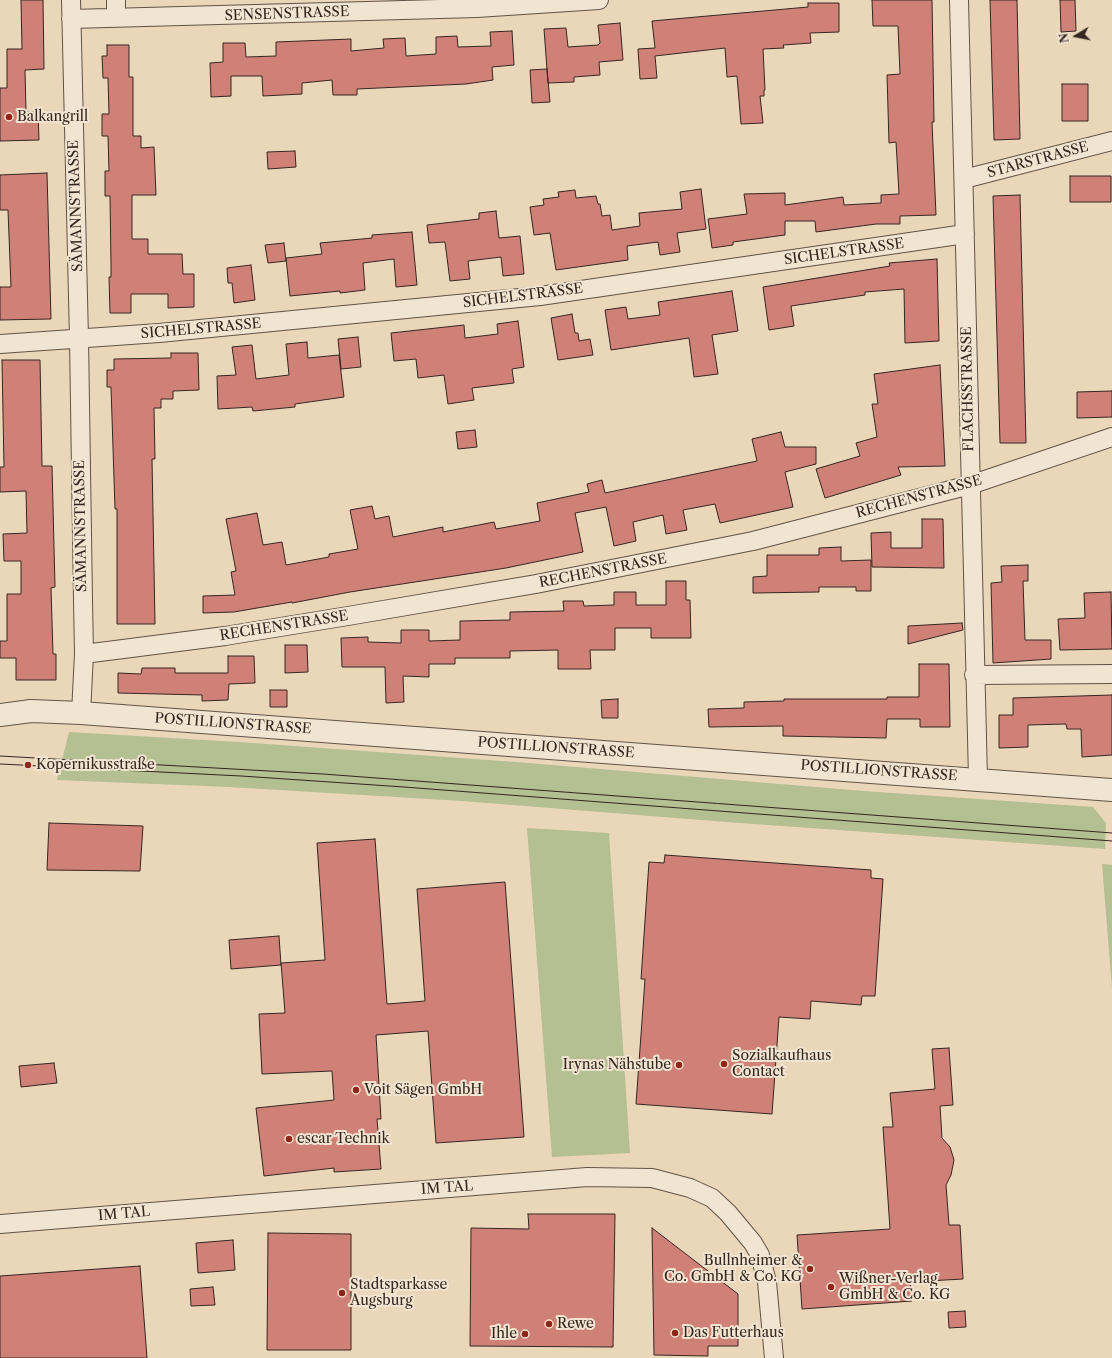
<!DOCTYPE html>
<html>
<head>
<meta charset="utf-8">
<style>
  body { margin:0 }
  #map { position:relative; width:1112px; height:1358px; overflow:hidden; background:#ead7ba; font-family:"Libre Caslon Text",serif }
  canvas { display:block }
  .north { position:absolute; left:1056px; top:16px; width:40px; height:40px; -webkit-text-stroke:3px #f1e5d2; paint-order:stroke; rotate:260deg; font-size:11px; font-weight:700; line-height:16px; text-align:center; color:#35261f }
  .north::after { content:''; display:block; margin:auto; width:14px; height:18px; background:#35261f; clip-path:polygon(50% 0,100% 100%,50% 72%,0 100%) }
</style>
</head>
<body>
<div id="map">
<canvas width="1112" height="1358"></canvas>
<div class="north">N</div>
</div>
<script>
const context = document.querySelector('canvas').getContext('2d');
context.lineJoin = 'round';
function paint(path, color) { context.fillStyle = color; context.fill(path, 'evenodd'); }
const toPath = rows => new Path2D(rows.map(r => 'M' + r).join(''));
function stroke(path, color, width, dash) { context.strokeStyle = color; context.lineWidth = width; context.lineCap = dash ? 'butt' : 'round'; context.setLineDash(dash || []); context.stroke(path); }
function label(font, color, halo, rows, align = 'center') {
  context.font = font + ' "Libre Caslon Text",serif'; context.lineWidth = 4; context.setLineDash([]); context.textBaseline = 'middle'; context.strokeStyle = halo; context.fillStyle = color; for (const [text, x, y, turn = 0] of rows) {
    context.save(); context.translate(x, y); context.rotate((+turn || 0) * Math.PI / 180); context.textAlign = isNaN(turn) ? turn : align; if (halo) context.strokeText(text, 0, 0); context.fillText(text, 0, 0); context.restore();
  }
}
paint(toPath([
  [69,732,239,742,516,762,864,791,1093,807,1106,823,1105,849,726,822,462,801,229,787,57,780],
  [527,828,609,833,630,1153,552,1157],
  [1102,864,1112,865,1112,988]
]), '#b4bf92');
const building = toPath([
  [21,0,43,0,44,69,25,70,26,112,38,112,39,140,0,141,0,88,7,88,7,49,22,49,21,0],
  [872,0,932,0,934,122,932,122,936,215,900,216,900,224,876,224,816,232,815,221,785,221,785,235,733,242,733,245,712,248,708,219,747,214,744,194,785,193,785,205,843,197,844,205,881,203,881,195,899,194,896,142,889,143,887,75,900,74,898,26,873,26,872,0],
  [990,0,1017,0,1020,139,994,140,990,0],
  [1060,0,1075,0,1076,31,1061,32,1060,0],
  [808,3,839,3,839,32,810,33,811,43,783,45,784,48,763,49,765,90,764,90,764,96,760,96,763,123,741,124,737,76,727,77,725,48,655,56,657,78,640,79,638,49,655,48,652,21,808,7,808,3],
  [620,23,623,60,599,62,600,75,574,77,574,82,548,83,544,29,566,28,568,47,598,45,600,43,598,25,620,23],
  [512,31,514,65,492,67,493,80,466,84,357,89,357,95,333,95,332,80,302,83,302,94,263,96,262,76,231,76,231,96,211,97,210,63,223,62,223,43,245,43,246,57,276,56,276,42,351,39,351,51,384,48,383,39,405,38,406,56,436,54,436,37,457,36,458,47,491,46,490,32,512,31],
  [107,45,129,45,129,77,133,77,133,136,141,136,141,148,154,147,156,195,132,195,132,239,148,239,148,254,182,254,183,274,194,274,194,307,168,308,168,294,131,294,131,313,110,313,109,277,111,277,111,266,110,196,105,196,105,171,109,171,108,136,102,136,102,114,109,114,108,78,103,78,102,56,107,56,107,45],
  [547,69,550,102,532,103,530,70,547,69],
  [1062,84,1088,84,1088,121,1062,121,1062,84],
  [295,151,296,167,268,169,267,152,295,151],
  [47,173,51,319,0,320,0,287,11,287,8,210,0,210,0,175,47,173],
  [1070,176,1111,176,1111,202,1070,202,1070,176],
  [701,189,706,229,677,233,680,252,660,255,658,242,627,246,628,260,556,270,550,233,534,235,530,207,544,205,543,199,559,197,558,192,575,190,576,198,596,196,598,204,600,204,602,216,610,215,612,230,640,226,639,213,682,209,680,192,701,189],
  [1020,195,1026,443,1000,443,993,196,1020,195],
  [496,211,499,238,520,236,524,274,503,276,501,257,468,261,470,279,450,281,445,242,429,243,427,225,479,219,479,213,496,211],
  [412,232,417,285,396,287,394,259,363,263,365,290,340,293,340,291,290,296,286,258,322,254,320,243,372,238,372,235,412,232],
  [284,243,286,261,268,263,265,245,284,243],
  [937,259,939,341,905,343,904,289,865,292,865,295,791,306,794,326,769,330,763,287,890,266,889,263,937,259],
  [251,265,255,300,234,303,232,283,228,283,227,268,251,265],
  [732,291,738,331,712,335,718,374,694,377,689,338,611,350,605,310,626,307,628,319,660,315,658,302,732,291],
  [572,314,575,333,578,333,579,341,590,339,593,355,558,360,551,318,572,314],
  [518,321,524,367,512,369,514,383,472,388,474,400,448,404,444,375,418,378,416,359,394,361,391,333,464,325,465,338,498,334,497,324,518,321],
  [358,337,361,367,341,369,338,339,358,337],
  [307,342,308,358,339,355,344,397,295,404,295,407,253,411,252,407,218,409,217,376,236,375,232,347,252,345,256,379,289,375,286,344,307,342],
  [171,353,198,353,199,390,173,391,173,399,161,399,161,408,154,408,155,459,152,459,155,624,117,624,117,509,115,509,111,387,107,387,107,370,114,370,114,359,171,358,171,353],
  [2,360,40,360,42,466,52,466,55,587,51,588,53,654,56,654,56,680,16,680,16,658,0,658,0,641,7,641,7,594,21,594,21,561,4,561,3,534,27,533,26,491,0,492,0,467,4,467,2,360],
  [940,365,945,466,898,467,901,475,825,498,816,469,860,456,856,443,877,437,872,404,878,404,874,374,940,365],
  [1112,391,1112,417,1077,418,1077,392,1112,391],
  [475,430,477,447,458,449,456,432,475,430],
  [781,432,785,447,816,447,816,464,785,472,793,507,720,523,715,504,683,510,687,530,666,534,663,515,633,522,636,541,614,546,606,507,575,513,583,552,506,568,350,592,292,603,292,602,234,612,203,613,203,596,235,595,231,572,236,571,226,519,257,513,263,545,282,542,286,565,329,557,329,554,358,549,350,510,372,506,375,519,389,516,393,537,443,527,443,532,494,522,496,529,540,521,537,503,589,492,587,484,602,480,605,493,757,461,752,439,781,432],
  [922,519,943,519,944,568,872,567,871,533,891,532,891,548,922,548,922,519],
  [841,547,841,561,871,560,871,591,856,591,856,587,819,587,819,592,753,593,753,577,767,576,767,555,819,555,819,548,841,547],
  [1028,565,1028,581,1023,581,1025,640,1051,640,1051,659,993,663,991,583,1002,582,1001,566,1028,565],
  [666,581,686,581,686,600,690,600,691,638,651,638,651,628,615,628,615,650,590,650,591,669,558,669,558,650,510,651,510,658,455,658,455,664,429,664,429,677,403,676,404,702,386,703,385,667,342,667,341,638,368,637,368,642,401,643,401,630,429,630,429,641,460,640,460,621,510,620,510,612,564,611,563,601,583,601,584,606,614,605,614,592,636,592,636,605,666,605,666,581],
  [1111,592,1112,649,1060,650,1058,619,1085,618,1084,593,1111,592],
  [962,623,963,630,908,644,908,626,962,623],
  [285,645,307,645,308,672,285,673,285,645],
  [228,656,254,656,255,683,229,684,228,700,202,701,202,695,118,693,118,673,141,674,142,668,175,668,175,673,228,673,228,656],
  [919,664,949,664,950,727,920,727,920,719,887,719,886,738,783,736,783,726,709,727,708,709,744,708,744,702,784,701,784,699,887,699,887,697,919,697,919,664],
  [270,690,287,690,287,707,270,707,270,690],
  [1112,695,1112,755,1082,757,1081,729,1067,729,1066,724,1028,725,1028,747,999,748,999,715,1013,715,1013,698,1112,695],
  [618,699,618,718,602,718,601,700,618,699],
  [49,823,143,826,140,871,47,870,49,823],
  [375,839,387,1004,425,1001,417,889,505,882,524,1137,436,1143,428,1031,376,1035,381,1119,377,1119,381,1169,334,1172,334,1168,264,1176,256,1108,334,1100,332,1071,262,1074,259,1014,285,1013,281,963,325,960,317,843,375,839],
  [665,855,871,870,871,878,883,879,875,996,862,996,861,1005,811,1001,810,1019,779,1017,772,1114,636,1104,645,979,641,979,649,862,664,863,665,855],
  [279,936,281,965,231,969,229,940,279,936],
  [949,1048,953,1105,940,1106,942,1138,950,1147,954,1160,951,1175,946,1185,949,1225,960,1225,963,1279,910,1282,912,1301,802,1309,797,1235,890,1229,883,1127,893,1127,890,1093,935,1089,932,1049,949,1048],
  [54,1063,57,1083,21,1087,19,1066,54,1063],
  [528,1214,615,1214,613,1347,470,1346,471,1228,529,1229,528,1214],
  [652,1228,738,1294,738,1346,708,1346,708,1356,654,1355,652,1228],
  [268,1233,351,1234,351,1350,267,1350,268,1233],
  [233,1240,235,1270,198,1273,196,1243,233,1240],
  [140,1266,147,1358,0,1358,0,1276,140,1266],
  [213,1287,215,1305,191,1306,190,1289,213,1287],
  [965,1311,966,1327,949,1328,948,1312,965,1311]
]);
paint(building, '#cf8178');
stroke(building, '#35261f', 1);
const minor = toPath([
  [71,0,79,339,83,600,84,654,81,713],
  [116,0,116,18],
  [959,0,978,778],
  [71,19,477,8,599,0],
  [964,179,1112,141],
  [0,344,159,333,540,296,965,234],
  [84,654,225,636,348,616,536,584,753,541,970,485,1112,437],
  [974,675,1112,674],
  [0,1224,587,1177,652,1178,690,1188,712,1198,728,1213,753,1243,760,1255,767,1282,774,1358]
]);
const tertiary = toPath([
  [0,715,31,711,81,713,1112,790]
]);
stroke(minor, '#625246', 20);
stroke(tertiary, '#625246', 24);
stroke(minor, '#f1e5d2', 18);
stroke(tertiary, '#f1e5d2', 22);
stroke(toPath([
  [0,756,323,774,1112,833],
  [0,764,241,776,404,787,1112,841]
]), '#35261f', 1);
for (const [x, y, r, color] of [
  [9,117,4,"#8f2418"],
  [28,765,4,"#8f2418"],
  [724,1064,4,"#8f2418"],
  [679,1065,4,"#8f2418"],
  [356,1090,4,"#8f2418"],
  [289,1139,4,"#8f2418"],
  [810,1269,4,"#8f2418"],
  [831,1287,4,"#8f2418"],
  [342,1293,4,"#8f2418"],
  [549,1324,4,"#8f2418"],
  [675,1333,4,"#8f2418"],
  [525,1334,4,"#8f2418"]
]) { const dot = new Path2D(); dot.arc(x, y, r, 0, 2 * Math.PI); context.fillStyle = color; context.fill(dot); stroke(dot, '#f1e5d2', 1.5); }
label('14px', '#35261f', '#f1e5d2', [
  ["SENSENSTRASSE",287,14,-2],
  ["STARSTRASSE",1038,160,-15],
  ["SÄMANNSTRASSE",76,206,-92],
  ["SICHELSTRASSE",844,252,-8],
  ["SICHELSTRASSE",523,296,-7],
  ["SICHELSTRASSE",201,329,-5],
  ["FLACHSSTRASSE",968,389,-91],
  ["RECHENSTRASSE",919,497,-15],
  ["SÄMANNSTRASSE",81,526,-91],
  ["RECHENSTRASSE",603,571,-11],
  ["RECHENSTRASSE",284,626,-9],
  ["POSTILLIONSTRASSE",233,724,4],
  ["POSTILLIONSTRASSE",556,748,4],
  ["POSTILLIONSTRASSE",879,771,4],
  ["IM TAL",447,1188,-4],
  ["IM TAL",124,1214,-5]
]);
label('14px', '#35261f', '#f1e5d2', [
  ["Balkangrill",17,117],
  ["Kopernikusstraße",36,765],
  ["Sozialkaufhaus",732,1056],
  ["Contact",732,1072],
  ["Irynas Nähstube",671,1065,"right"],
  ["Voit Sägen GmbH",364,1090],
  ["escar Technik",297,1139],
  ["Bullnheimer &",802,1261,"right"],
  ["Co. GmbH & Co. KG",802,1277,"right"],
  ["Wißner-Verlag",839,1279],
  ["GmbH & Co. KG",839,1295],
  ["Stadtsparkasse",350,1285],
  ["Augsburg",350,1301],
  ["Rewe",557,1324],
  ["Das Futterhaus",683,1333],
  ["Ihle",517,1334,"right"]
], 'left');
</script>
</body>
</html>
